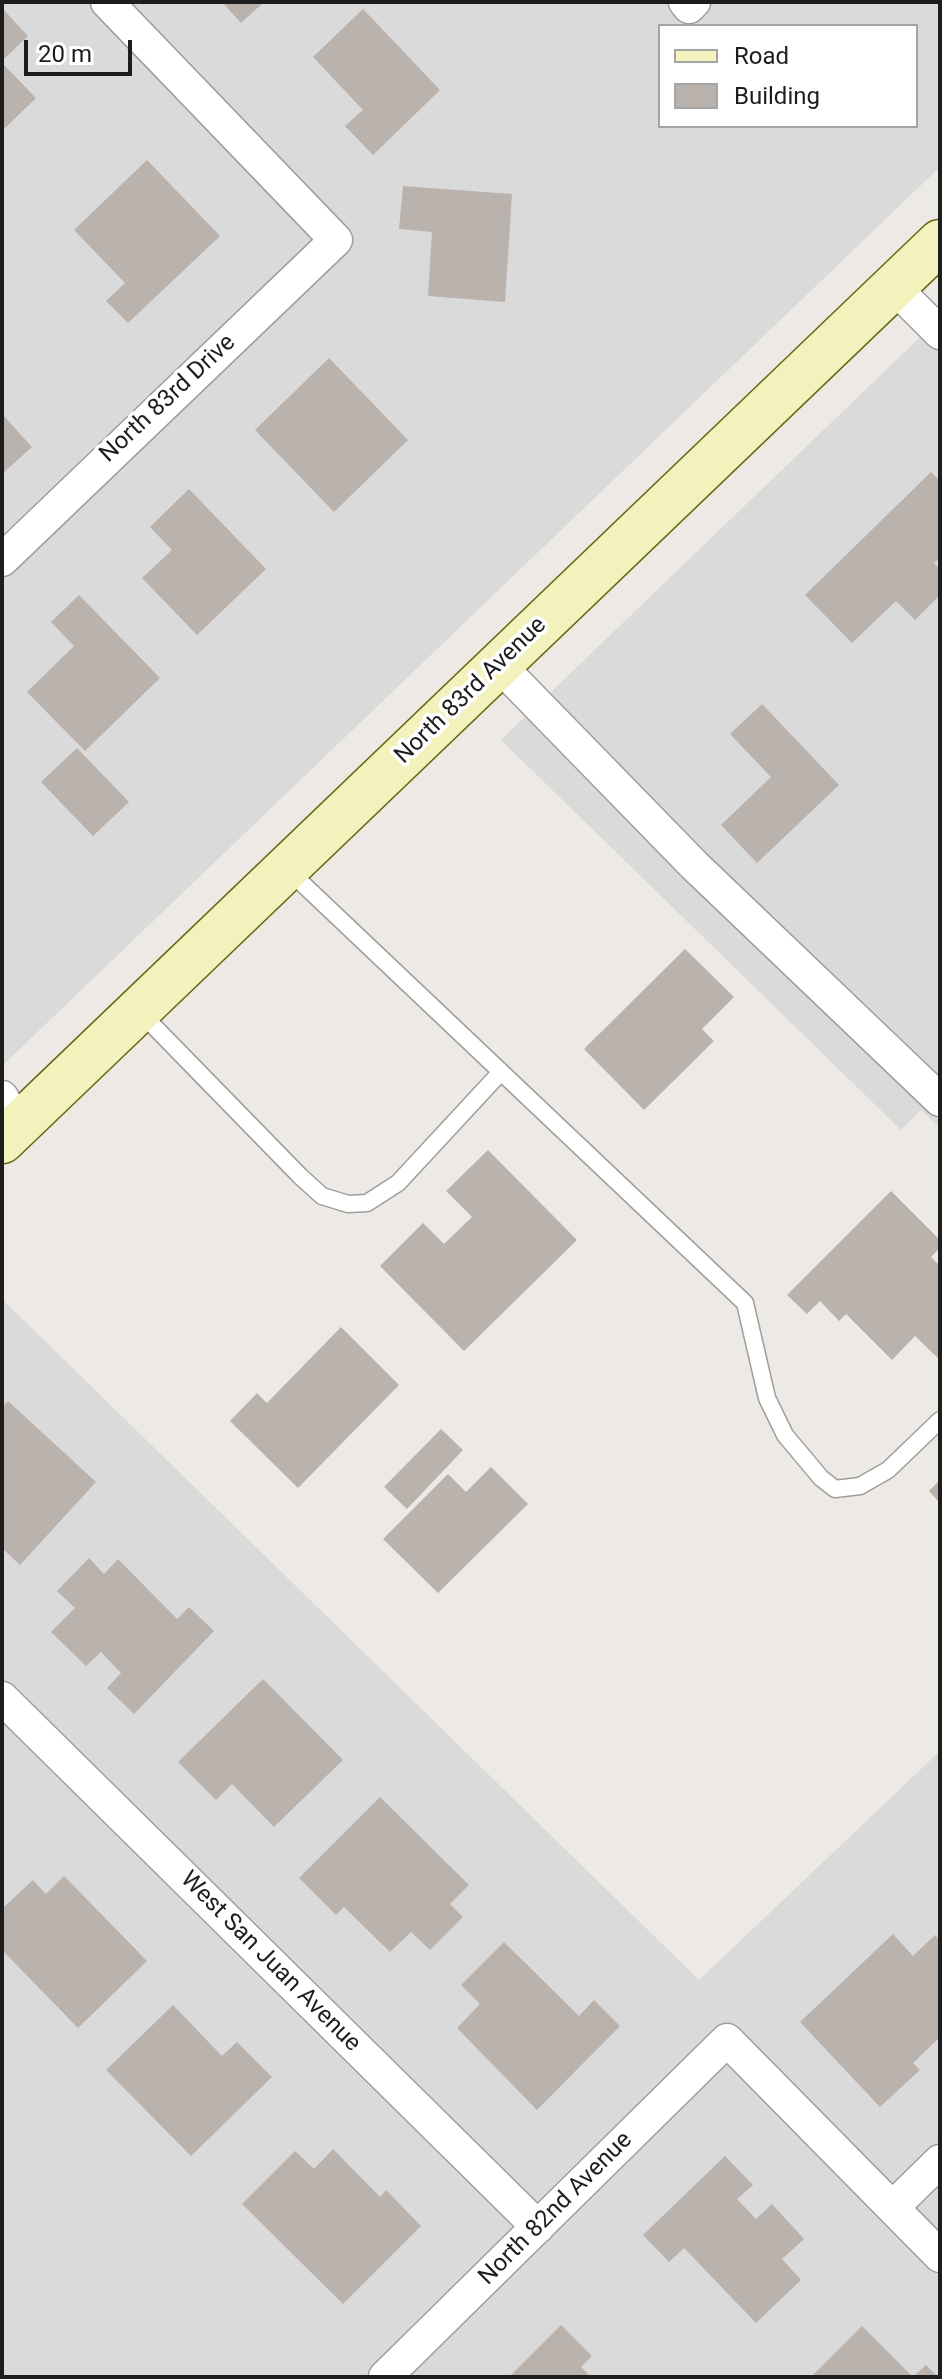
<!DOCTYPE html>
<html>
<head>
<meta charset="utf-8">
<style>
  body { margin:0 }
  #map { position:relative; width:942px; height:2379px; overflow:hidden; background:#ede9e4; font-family:Roboto,sans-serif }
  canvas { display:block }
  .frame { position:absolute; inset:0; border:4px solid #1d1d1d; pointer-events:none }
  .legend { position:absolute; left:658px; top:24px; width:260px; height:104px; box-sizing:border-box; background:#fff; border:2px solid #a5a5a5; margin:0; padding:10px 14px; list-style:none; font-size:24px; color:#1d1d1d }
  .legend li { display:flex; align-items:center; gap:16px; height:40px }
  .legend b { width:40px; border:2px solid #a5a5a5 }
  .scale { position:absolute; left:24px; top:40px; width:108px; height:36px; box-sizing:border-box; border:4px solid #1d1d1d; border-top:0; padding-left:10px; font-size:24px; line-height:28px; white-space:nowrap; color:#1d1d1d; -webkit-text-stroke:6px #fff; paint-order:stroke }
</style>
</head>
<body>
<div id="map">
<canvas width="942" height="2379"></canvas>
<div class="frame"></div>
<ul class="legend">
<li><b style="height:10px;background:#f3f1bc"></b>Road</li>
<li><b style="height:22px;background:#bab2ad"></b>Building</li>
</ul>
<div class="scale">20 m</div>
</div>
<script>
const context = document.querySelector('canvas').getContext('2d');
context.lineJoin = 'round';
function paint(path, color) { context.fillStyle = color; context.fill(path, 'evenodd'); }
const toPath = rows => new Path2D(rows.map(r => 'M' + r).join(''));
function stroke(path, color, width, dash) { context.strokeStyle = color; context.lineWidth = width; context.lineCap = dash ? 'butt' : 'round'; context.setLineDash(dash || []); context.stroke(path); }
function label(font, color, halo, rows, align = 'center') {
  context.font = font + ' Roboto,sans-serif'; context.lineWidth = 7; context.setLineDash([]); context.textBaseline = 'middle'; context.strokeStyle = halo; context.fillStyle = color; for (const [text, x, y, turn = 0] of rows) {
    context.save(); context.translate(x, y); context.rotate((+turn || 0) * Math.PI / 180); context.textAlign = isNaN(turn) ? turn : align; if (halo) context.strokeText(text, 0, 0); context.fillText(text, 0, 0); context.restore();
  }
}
paint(toPath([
  [2,2,940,2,940,167,2,1066],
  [660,26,916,26,916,126,660,126],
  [940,318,940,1128,921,1110,901,1130,501,740],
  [2,1299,699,1980,940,1751,940,2377,2,2377]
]), '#dbdada');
paint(toPath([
  [222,2,264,2,241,23],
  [2,8,28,36,2,61],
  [363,9,440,90,373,155,345,126,363,110,313,57],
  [2,63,36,98,2,131],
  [147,160,220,236,128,323,106,301,125,283,74,230],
  [403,186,512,194,505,302,428,296,432,232,399,229],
  [329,358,408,440,334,512,255,430],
  [2,414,32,447,2,474],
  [931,472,940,481,940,558,934,563,940,569,940,595,915,620,896,601,852,643,805,595],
  [189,489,266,569,197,635,142,578,172,550,150,527],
  [79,595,160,678,85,751,27,692,74,646,51,622],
  [762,704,839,785,757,863,721,825,771,777,730,734],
  [77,748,129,802,93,836,41,782],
  [685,949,734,997,702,1029,714,1041,644,1110,584,1049],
  [488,1150,577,1240,464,1351,380,1266,423,1223,444,1244,472,1217,446,1191],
  [891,1191,940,1240,940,1248,931,1257,940,1266,940,1360,915,1336,892,1360,846,1314,839,1321,820,1301,807,1314,787,1295],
  [341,1327,399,1385,298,1488,230,1421,257,1393,267,1403],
  [8,1401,96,1482,20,1565,2,1548,2,1408],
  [441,1429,463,1450,407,1509,384,1487],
  [491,1467,528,1504,438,1593,383,1539,448,1474,466,1492],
  [940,1480,940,1503,929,1491],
  [89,1558,104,1574,118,1559,177,1619,189,1607,214,1631,134,1714,107,1688,121,1673,101,1652,86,1666,51,1632,75,1608,57,1591],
  [263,1679,343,1760,274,1827,232,1784,216,1800,178,1762],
  [380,1797,469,1885,450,1904,463,1917,430,1950,411,1932,390,1952,344,1907,336,1915,299,1878],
  [64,1876,147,1961,78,2028,2,1950,2,1909,33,1880,46,1894],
  [893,1934,913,1956,935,1935,940,1940,940,2037,913,2063,920,2070,880,2107,800,2022],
  [504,1942,579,2016,594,2000,620,2026,537,2110,457,2028,480,2004,461,1985],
  [173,2005,222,2056,237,2042,272,2077,191,2156,106,2070],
  [333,2149,380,2197,386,2190,421,2226,343,2304,242,2204,295,2151,314,2169],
  [725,2156,753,2185,737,2199,756,2219,772,2204,804,2239,782,2259,801,2280,756,2323,684,2248,669,2262,643,2235],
  [561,2325,592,2356,581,2367,591,2377,509,2377],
  [862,2326,913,2377,926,2365,938,2377,811,2377]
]), '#bab2ad');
const lane = toPath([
  [288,870,745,1303,767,1398,785,1435,821,1478,835,1489,860,1486,888,1470,940,1420],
  [139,1011,300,1176,322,1196,348,1204,367,1203,398,1183,500,1073]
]);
const street = toPath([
  [685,2,689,7,694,2],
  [893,286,940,333],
  [2,560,336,240,107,2],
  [498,664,695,866,940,1100],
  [2,1097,18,1125],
  [2,1698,538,2227],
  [894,2206,940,2161],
  [385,2377,727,2040,940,2256]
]);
const secondary = toPath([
  [2,1141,940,242]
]);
stroke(lane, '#9e9e9e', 19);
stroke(street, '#9e9e9e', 35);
stroke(secondary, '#66690f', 47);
stroke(lane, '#fff', 16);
stroke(street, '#fff', 32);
stroke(secondary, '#f3f1bc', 44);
label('24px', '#1d1d1d', '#fff', [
  ["North 83rd Drive",168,399,-43],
  ["North 83rd Avenue",471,691,-44],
  ["West San Juan Avenue",270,1962,45],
  ["North 82nd Avenue",556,2209,-45]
]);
</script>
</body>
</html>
